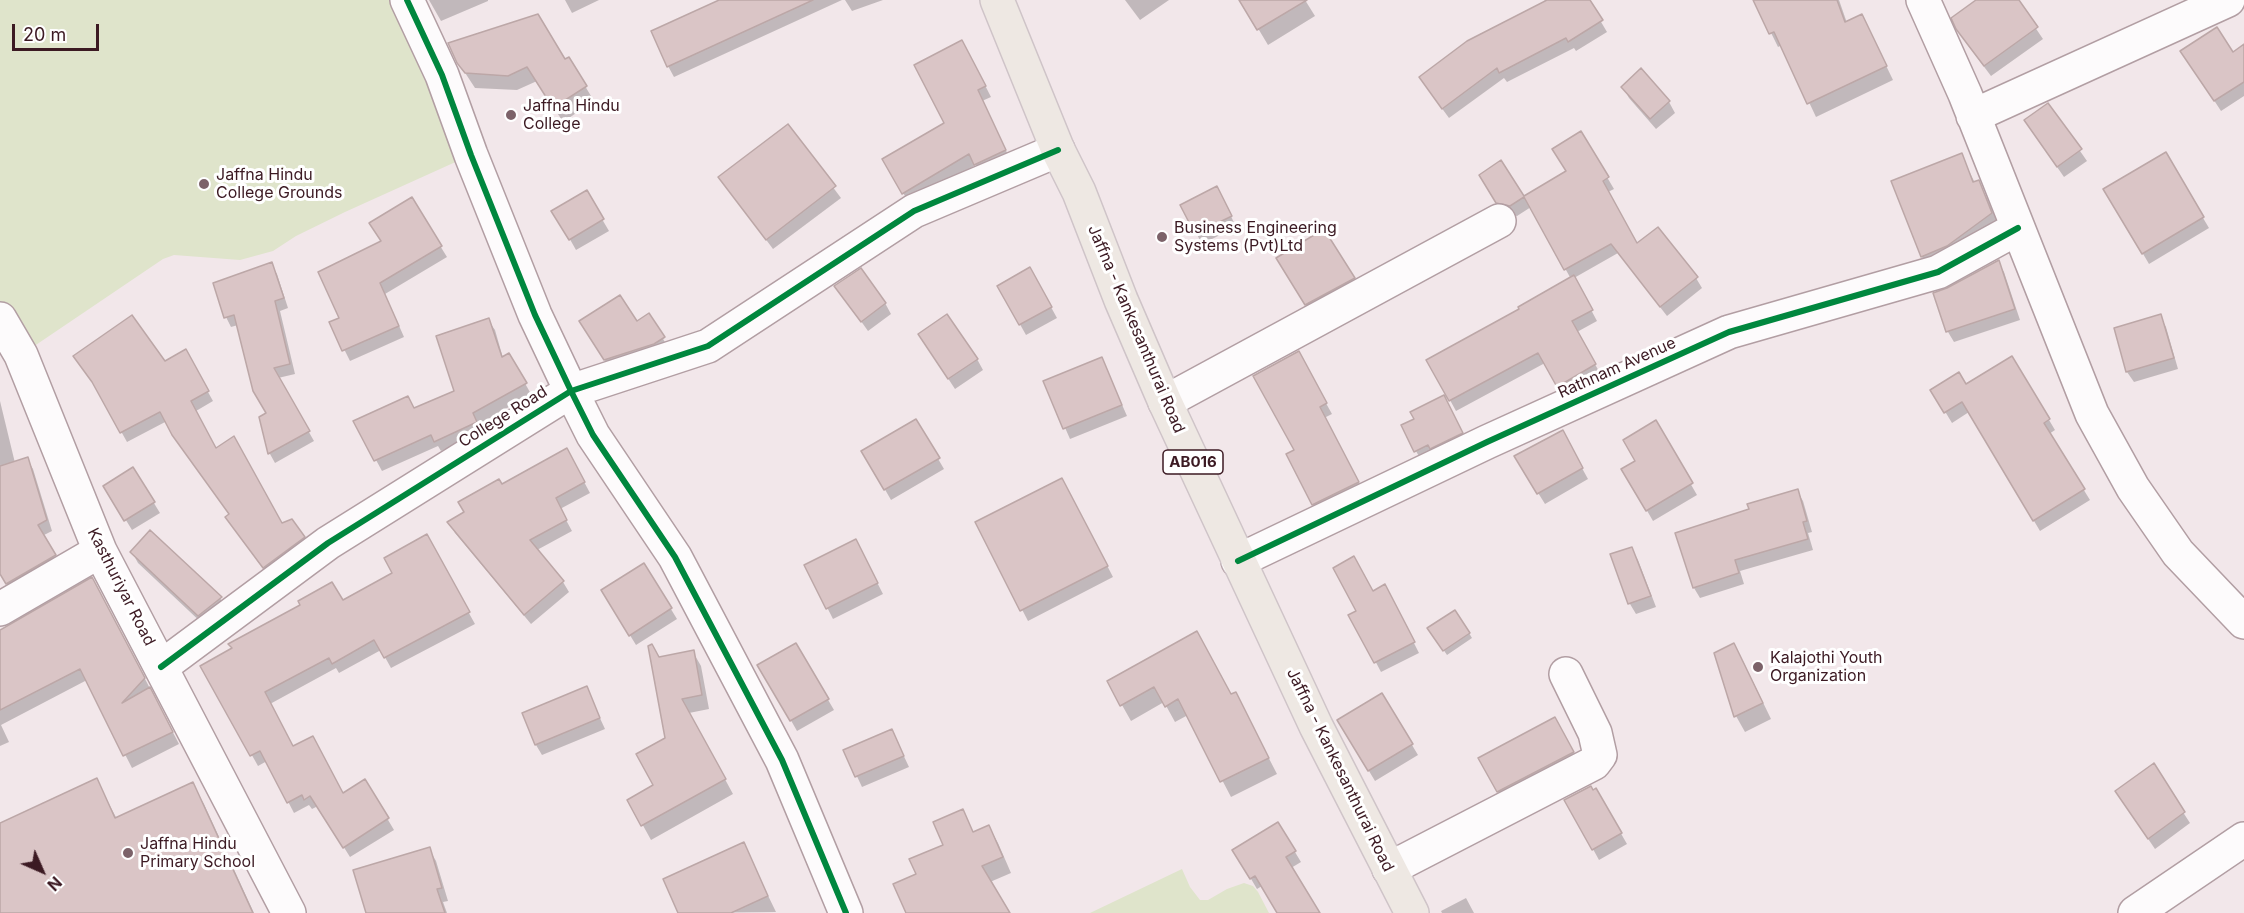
<!DOCTYPE html>
<html>
<head>
<meta charset="utf-8">
<style>
  body { margin:0 }
  #map { position:relative; width:2244px; height:913px; overflow:hidden; background:#f2e7ea; font-family:Inter,sans-serif }
  canvas { display:block }
  .north { position:absolute; left:12px; top:841px; width:60px; height:60px; -webkit-text-stroke:4px #fff; paint-order:stroke; rotate:135deg; font-size:16px; font-weight:700; line-height:24px; text-align:center; color:#3c1a23 }
  .north::after { content:''; display:block; margin:auto; width:21px; height:27px; background:#3c1a23; clip-path:polygon(50% 0,100% 100%,50% 72%,0 100%) }
  .scale { position:absolute; left:12px; top:24px; width:87px; height:27px; box-sizing:border-box; border:3px solid #3c1a23; border-top:0; padding-left:8px; font-size:18px; line-height:21px; white-space:nowrap; color:#3c1a23; -webkit-text-stroke:4px #fff; paint-order:stroke }
</style>
</head>
<body>
<div id="map">
<canvas width="2244" height="913"></canvas>
<div class="north">N</div>
<div class="scale">20 m</div>
</div>
<script>
const context = document.querySelector('canvas').getContext('2d');
context.lineJoin = 'round';
function paint(path, color) { context.fillStyle = color; context.fill(path, 'evenodd'); }
const toPath = rows => new Path2D(rows.map(r => 'M' + r).join(''));
function stroke(path, color, width, dash) { context.strokeStyle = color; context.lineWidth = width; context.lineCap = dash ? 'butt' : 'round'; context.setLineDash(dash || []); context.stroke(path); }
function label(font, color, halo, rows, align = 'center') {
  context.font = font + ' Inter,sans-serif'; context.lineWidth = 6; context.setLineDash([]); context.textBaseline = 'middle'; context.strokeStyle = halo; context.fillStyle = color; for (const [text, x, y, turn = 0] of rows) {
    context.save(); context.translate(x, y); context.rotate((+turn || 0) * Math.PI / 180); context.textAlign = isNaN(turn) ? turn : align; if (halo) context.strokeText(text, 0, 0); context.fillText(text, 0, 0); context.restore();
  }
}
paint(toPath([
  [0,0,407,0,471,155,345,212,296,236,273,251,240,260,174,255,163,259,21,355,0,319],
  [1182,869,1190,887,1200,900,1208,900,1227,889,1244,883,1253,886,1258,892,1269,913,1090,913]
]), '#dfe4cb');
paint(toPath([
  [429,0,488,0,488,1,441,21],
  [565,0,599,0,572,13],
  [723,0,842,0,674,77,668,66],
  [845,0,883,0,852,11],
  [1125,0,1169,0,1140,20],
  [1241,0,1305,0,1315,16,1268,45],
  [1544,0,1588,0,1607,32,1576,51,1574,48,1507,82,1504,78,1449,118,1427,88,1546,2],
  [1755,0,1839,0,1847,23,1862,16,1893,80,1816,117,1782,45,1778,47],
  [1978,0,2018,2,2043,39,1991,76,1964,40],
  [2244,46,2244,96,2221,111,2189,62,2233,54],
  [968,52,991,97,982,101,1011,161,982,175,976,165,909,203,884,160,946,124],
  [458,62,565,62,585,86,594,101,563,122,537,81,517,90,475,88],
  [1623,87,1669,102,1675,113,1656,129,1629,98],
  [2048,105,2087,161,2064,177,2032,131],
  [787,126,841,198,773,249,720,178],
  [1581,133,1614,189,1608,192,1637,245,1696,278,1702,288,1667,316,1618,253,1574,278,1597,321,1577,332,1601,375,1564,396,1545,363,1456,411,1428,360,1521,310,1571,279,1531,207,1517,216,1504,213,1487,186,1501,163,1524,199,1567,172],
  [2165,154,2209,228,2149,264,2105,189],
  [1961,155,1975,183,1978,182,1987,198,2000,229,1932,273,1922,257,1893,182],
  [586,192,609,231,576,250,554,211],
  [411,199,447,257,385,294,404,337,350,361,331,323,341,318,383,242],
  [1223,199,1236,227,1202,244,1182,206],
  [1324,231,1359,289,1312,315,1278,259],
  [1998,262,2004,272,2020,320,1954,342,1948,332,1935,294,1948,290],
  [271,264,277,274,288,308,280,311,295,374,278,378,314,441,275,463,270,454,261,418,268,413,238,325,231,327,226,317],
  [1030,269,1057,318,1026,335,999,287],
  [836,286,885,303,891,314,868,331],
  [649,315,669,349,611,370,587,332,636,323],
  [2160,316,2166,327,2178,369,2134,382,2127,372,2116,329],
  [488,320,495,330,503,358,509,355,531,394,478,425,482,433,441,451,438,446,382,471,376,460,414,410,455,392],
  [926,345,977,359,983,370,955,389],
  [185,351,213,401,196,411,216,450,281,525,304,537,309,547,269,577,233,527,230,515,167,421,127,442,98,390,164,363],
  [1298,353,1332,414,1324,418,1364,493,1320,515,1313,504,1296,451],
  [2012,358,2055,430,2049,434,2090,500,2040,531,1969,412,1952,423,1932,390,1965,386],
  [1102,359,1127,416,1070,439,1045,382],
  [0,401,15,463,27,459,33,469,52,531,42,536,60,566,13,593,0,571],
  [1450,407,1468,444,1422,462,1416,451],
  [916,421,944,469,891,500,863,451],
  [1655,422,1697,495,1653,521,1623,469,1637,462],
  [1562,432,1588,479,1545,504,1522,467],
  [567,450,590,493,560,509,572,531,537,550,563,582,569,592,531,624,455,533,449,522,466,513,501,486],
  [133,469,160,513,132,530,105,486],
  [1068,490,1113,577,1028,621,977,523],
  [1797,491,1803,501,1812,532,1808,533,1813,550,1740,571,1744,584,1700,598,1694,588,1677,534,1750,510],
  [426,536,475,624,391,668,381,650,339,673,336,668,270,704,293,748,343,795,365,781,394,830,350,857,318,806,312,809,309,805,294,813,267,761,258,766,202,666,233,650,230,645,342,602,394,574],
  [1632,549,1638,560,1656,607,1636,614,1630,604,1612,555],
  [861,551,883,594,833,619,806,566],
  [132,552,220,598,226,609,205,626,138,563],
  [644,565,677,619,636,645,609,601],
  [99,591,179,744,132,768,87,680,1,725,9,742,0,746,0,632],
  [1372,593,1390,596,1419,653,1381,672,1351,615,1358,612],
  [1197,633,1231,696,1244,710,1277,774,1231,797,1188,715,1175,722,1164,702,1131,721,1109,682],
  [1432,633,1469,633,1472,638,1447,655],
  [796,645,834,710,797,731,760,666],
  [693,652,701,666,709,709,689,713,733,794,651,840,629,800,655,785,666,739,658,658],
  [1716,654,1743,661,1771,719,1745,732,1736,716],
  [586,688,605,729,542,755,536,745],
  [1382,695,1418,755,1375,781,1339,721],
  [892,731,909,767,862,787,845,751],
  [1564,735,1582,769,1507,807,1480,758],
  [2153,766,2190,823,2155,849,2123,802],
  [96,780,117,819,192,784,204,804,254,913,0,913,0,825],
  [1596,790,1627,844,1599,860,1566,800],
  [962,811,974,833,989,827,998,843,1011,873,990,882,1008,913,914,913,918,875,945,846],
  [1278,824,1301,862,1291,868,1318,913,1279,913,1262,886,1257,889,1234,850],
  [743,844,776,912,680,913],
  [429,849,436,861,448,901,443,902,447,913,368,913],
  [1466,898,1474,913,1442,913,1441,911]
]), '#0003');
const building = toPath([
  [719,0,813,0,667,67,651,31,719,0],
  [1239,0,1307,0,1257,30,1239,0],
  [1547,0,1590,0,1603,20,1568,42,1566,38,1499,73,1497,68,1442,109,1419,77,1467,41,1547,0],
  [1753,0,1837,0,1845,22,1862,14,1887,66,1807,104,1774,32,1769,34,1753,0],
  [1976,0,2019,0,2038,27,1984,66,1956,29,1951,18,1976,0],
  [538,14,565,59,569,57,587,86,553,108,527,67,508,76,465,73,457,63,448,43,538,14],
  [2217,27,2233,52,2244,44,2244,82,2214,101,2180,51,2217,27],
  [962,40,986,86,978,90,1006,150,974,165,969,154,902,194,882,159,944,123,914,65,962,40],
  [1641,68,1670,101,1650,119,1621,87,1641,68],
  [2048,103,2082,149,2057,167,2024,120,2048,103],
  [788,124,836,186,766,240,718,177,788,124],
  [1581,131,1609,177,1603,181,1637,243,1658,227,1698,277,1660,307,1611,244,1564,270,1524,197,1510,206,1496,203,1479,175,1501,160,1524,196,1566,171,1552,149,1581,131],
  [2166,152,2204,217,2142,254,2103,189,2166,152],
  [1962,153,1973,182,1979,180,1992,213,1947,246,1921,257,1891,181,1962,153],
  [1217,186,1232,216,1195,234,1180,205,1217,186],
  [587,190,604,219,569,240,551,211,587,190],
  [412,197,442,246,380,283,399,326,342,351,329,322,339,318,318,272,381,241,369,223,412,197],
  [1324,229,1355,278,1305,305,1276,258,1324,229],
  [1999,260,2015,309,1946,332,1933,293,1947,288,1999,260],
  [272,262,284,298,275,301,290,364,274,368,310,431,268,454,259,417,266,413,253,391,234,315,224,318,213,283,272,262],
  [1030,267,1052,307,1019,325,997,286,1030,267],
  [861,268,886,303,861,322,834,286,861,268],
  [1574,275,1593,310,1572,321,1596,364,1557,387,1538,353,1449,401,1426,360,1519,309,1518,307,1574,275],
  [620,295,637,321,649,313,665,337,654,344,604,360,579,321,620,295],
  [947,314,978,359,948,379,918,334,947,314],
  [2161,314,2174,358,2126,372,2114,328,2161,314],
  [132,315,165,361,186,349,209,391,191,401,216,448,234,436,282,523,292,519,305,537,263,568,225,517,229,514,172,435,160,412,120,433,92,382,73,356,132,315],
  [489,318,502,357,509,353,527,383,473,413,477,422,434,442,431,435,374,461,353,421,408,396,414,408,454,391,436,336,489,318],
  [1299,351,1327,403,1320,407,1359,482,1312,505,1286,454,1294,450,1253,376,1299,351],
  [2012,356,2050,419,2044,423,2085,489,2033,521,1962,402,1944,413,1930,390,1959,372,1966,384,2012,356],
  [1102,357,1122,405,1063,429,1043,381,1102,357],
  [1444,395,1463,433,1430,449,1428,445,1414,452,1401,425,1414,419,1410,412,1444,395],
  [916,419,940,458,884,490,861,451,916,419],
  [1656,420,1693,483,1646,511,1621,469,1635,461,1623,440,1656,420],
  [1563,430,1583,468,1537,494,1514,456,1563,430],
  [567,448,585,482,556,498,567,520,530,540,564,581,524,615,447,522,464,512,458,502,499,479,502,484,567,448],
  [28,457,47,520,38,525,56,555,6,584,0,574,0,466,28,457],
  [133,467,155,502,124,521,103,486,133,467],
  [1062,478,1108,566,1020,611,975,522,1062,478],
  [1798,489,1807,521,1803,522,1808,539,1735,560,1739,573,1693,588,1675,533,1749,509,1747,504,1798,489],
  [150,530,222,597,198,616,130,552,150,530],
  [427,534,470,612,384,658,374,640,332,664,329,658,265,692,293,746,313,736,343,793,365,779,389,818,343,848,310,796,304,800,302,795,287,803,260,751,250,756,200,666,232,648,228,644,300,605,298,601,332,582,343,600,392,573,384,558,427,534],
  [856,539,878,583,826,609,804,565,856,539],
  [1632,547,1651,596,1628,604,1610,554,1632,547],
  [1354,556,1373,591,1385,584,1415,642,1374,663,1348,615,1356,611,1333,568,1354,556],
  [644,563,672,608,629,636,601,590,644,563],
  [92,577,145,678,122,703,150,687,173,732,123,756,80,669,0,710,0,630,92,577],
  [1455,610,1470,633,1443,651,1427,628,1455,610],
  [1197,631,1231,694,1236,692,1269,758,1220,782,1178,699,1165,707,1154,687,1120,706,1107,681,1197,631],
  [796,643,829,699,790,721,757,665,796,643],
  [1734,643,1763,703,1734,717,1714,653,1734,643],
  [652,644,659,657,694,650,702,695,682,699,726,779,641,826,627,800,653,785,636,754,665,738,648,646,652,644],
  [587,686,600,718,535,745,522,713,587,686],
  [1382,693,1413,744,1368,771,1337,720,1382,693],
  [1555,717,1574,752,1497,792,1478,758,1555,717],
  [892,729,904,756,855,777,843,750,892,729],
  [2154,763,2185,812,2148,839,2115,791,2154,763],
  [97,778,115,818,193,782,253,913,0,913,0,823,97,778],
  [1591,786,1593,790,1596,788,1622,833,1592,850,1564,800,1591,786],
  [963,809,973,832,989,825,1003,857,982,866,1010,913,906,913,893,884,916,874,909,859,943,845,933,822,963,809],
  [1278,822,1296,851,1286,857,1320,913,1277,913,1255,876,1250,879,1232,850,1278,822],
  [744,842,768,896,731,913,678,913,663,879,744,842],
  [430,847,442,888,437,889,445,913,366,913,353,870,430,847]
]);
paint(building, '#dac5c6');
stroke(building, '#bca7a7', 1.5);
const minor = toPath([
  [1923,0,1965,94,2092,414,2133,488,2178,553,2244,622],
  [1973,116,2228,0],
  [0,319,21,355,100,551,289,913],
  [1165,402,1499,221],
  [1238,561,1487,442,1729,332,1938,272,2018,228],
  [0,609,100,551],
  [161,667,328,543,571,391,535,315,471,155,442,75,407,0],
  [1389,869,1594,763,1600,755,1595,733,1566,674],
  [846,913,782,760,675,557,593,435,571,391,708,346,914,211,1058,150]
]);
const secondary = toPath([
  [2135,913,2244,839]
]);
const primary = toPath([
  [997,0,1058,150,1079,192,1121,300,1165,402,1316,726,1412,913]
]);
stroke(minor, '#b29ea3', 36);
stroke(secondary, '#b29ea3', 36);
stroke(primary, '#cfc4c8', 36);
stroke(minor, '#fdfbfc', 33);
stroke(secondary, '#fdfbfc', 33);
stroke(primary, '#eee8e3', 33);
stroke(toPath([
  [1238,561,1487,442,1729,332,1938,272,2018,228],
  [161,667,328,543,571,391,535,315,471,155,442,75,407,0],
  [846,913,782,760,675,557,593,435,571,391,708,346,914,211,1058,150]
]), '#00873e', 6);
for (const [x, y, r, color] of [
  [511,115,6,"#7c6269"],
  [204,184,6,"#7c6269"],
  [1162,237,6,"#7c6269"],
  [1758,667,6,"#7c6269"],
  [128,853,6,"#7c6269"]
]) { const dot = new Path2D(); dot.arc(x, y, r, 0, 2 * Math.PI); context.fillStyle = color; context.fill(dot); stroke(dot, '#fff', 2); }
for (const [x, y, w] of [
  [1193,462,60]
]) { const box = new Path2D(); box.roundRect(x - w / 2, y - 12, w, 24, 4.5); context.fillStyle = '#fff'; context.fill(box); stroke(box, '#3c1a23', 1.5); }
label('bold 15px', '#3c1a23', null, [
  ["AB016",1193,462]
]);
label('16px', '#3c1a23', '#fff', [
  ["Jaffna Hindu",523,106],
  ["College",523,124],
  ["Jaffna Hindu",216,175],
  ["College Grounds",216,193],
  ["Business Engineering",1174,228],
  ["Systems (Pvt)Ltd",1174,246],
  ["Kalajothi Youth",1770,658],
  ["Organization",1770,676],
  ["Jaffna Hindu",140,844],
  ["Primary School",140,862]
], 'left');
label('16px', '#3c1a23', '#fff', [
  ["Jaffna - Kankesanthurai Road",1136,329,67],
  ["Rathnam Avenue",1617,368,-24],
  ["College Road",503,417,-32],
  ["Kasthuriyar Road",121,587,63],
  ["Jaffna - Kankesanthurai Road",1340,770,64]
]);
</script>
</body>
</html>
